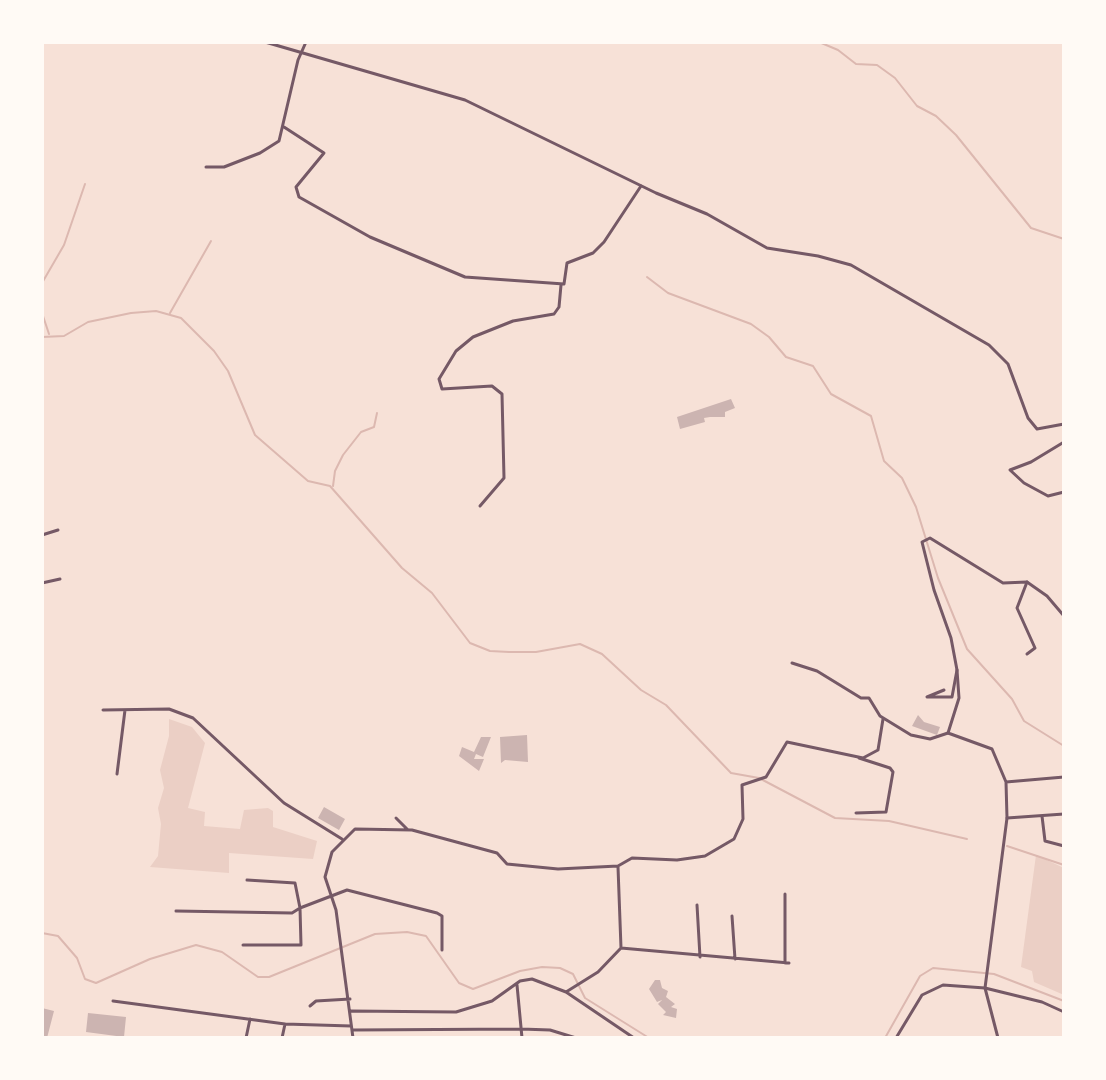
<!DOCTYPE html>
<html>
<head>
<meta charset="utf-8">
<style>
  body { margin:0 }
  #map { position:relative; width:1106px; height:1080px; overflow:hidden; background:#f7e1d7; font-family:"Golos Text",sans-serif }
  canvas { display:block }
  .frame { position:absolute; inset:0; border:44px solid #fffaf5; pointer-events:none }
</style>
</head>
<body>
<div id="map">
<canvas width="1106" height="1080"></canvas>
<div class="frame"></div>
</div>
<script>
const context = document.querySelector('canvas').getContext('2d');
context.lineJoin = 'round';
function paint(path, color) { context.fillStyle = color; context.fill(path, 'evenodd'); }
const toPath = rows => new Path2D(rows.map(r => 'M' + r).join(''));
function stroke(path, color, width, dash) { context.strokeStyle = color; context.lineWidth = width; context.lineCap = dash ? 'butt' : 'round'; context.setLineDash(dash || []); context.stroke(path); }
paint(toPath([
  [169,719,192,727,205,743,188,808,205,812,204,826,240,829,244,810,268,808,273,811,273,827,317,841,313,859,229,853,229,873,150,867,158,856,161,824,158,808,164,788,160,770,169,736],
  [1036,855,1064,868,1064,995,1034,982,1032,971,1021,967]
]), '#ebcfc5');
stroke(toPath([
  [819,42,838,50,856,64,877,65,895,78,917,106,936,116,956,135,1031,228,1064,239],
  [647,277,668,293,751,324,769,337,786,357,813,366,831,394,871,416,884,461,902,478,916,507,938,578,967,649,1012,699,1024,721,1064,746],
  [42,283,64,245,85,184],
  [42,313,49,334],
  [170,313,211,241],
  [42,337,64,336,88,322,131,313,156,311,181,318,214,351,228,371,255,435,308,481,330,486,402,568,432,593,470,643,490,651,509,652,536,652,580,644,602,654,641,690,666,705,731,773,759,778,835,818,889,821,967,839],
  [333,486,335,471,343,455,361,432,374,427,377,413],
  [1007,846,1064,865],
  [42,933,58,936,77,958,85,979,96,983,150,959,196,945,222,952,258,977,269,977,375,934,407,932,426,936,459,983,473,989,520,971,542,967,560,968,573,974,585,998,649,1038],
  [885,1038,920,976,933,968,994,974,1064,1001]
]), '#dcb8b0', 2);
paint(toPath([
  [731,399,735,408,725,412,725,417,710,417,704,418,705,422,680,429,677,417],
  [918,715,924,722,940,727,937,735,912,726],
  [527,735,528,762,505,760,501,763,500,737],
  [481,737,491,737,483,757,476,754,474,759,484,759,479,771,459,756,462,747,474,752],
  [324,807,345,819,339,830,318,818],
  [655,980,660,980,662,988,668,991,666,997,675,1004,671,1007,677,1009,676,1018,663,1015,666,1012,658,1004,662,1000,657,1002,649,989],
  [42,1008,54,1011,47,1038,42,1038],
  [88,1013,126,1017,124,1037,86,1032]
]), '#ccb4b1');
stroke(toPath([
  [284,127,324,153,296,187,299,197,370,237,465,277,564,284,567,263,593,253,604,242,641,186],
  [206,167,224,167,260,153,279,141,298,60,306,42],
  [480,506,504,478,502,394,492,386,442,389,439,379,456,351,473,337,513,321,554,314,559,307,561,285],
  [42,535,58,530],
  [1027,582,1017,608,1035,648,1027,654],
  [42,583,60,579],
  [792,663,817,671,861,698,869,698,880,716,911,735,930,739,948,733],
  [944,690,927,697,952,697,957,670],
  [103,710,169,709,193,718,284,803,342,839],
  [117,774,125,710],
  [856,813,886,812,893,772,890,768,859,758],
  [1042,816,1045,841,1064,846],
  [396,818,408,830],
  [1007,818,1064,814],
  [247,880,295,883,300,908,347,890,437,913,442,916,442,950],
  [697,905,700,957],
  [176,911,292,913,300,908,301,945,243,945],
  [732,916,735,959],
  [621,948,789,963],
  [785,963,785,894],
  [517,985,522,1038],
  [566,992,598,972,621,948,618,867],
  [113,1001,285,1024,351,1026],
  [310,1006,316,1001,350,999],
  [351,1011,456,1012,492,1001,520,981,532,979,566,992,634,1038],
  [353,1030,521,1029,550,1030,576,1038],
  [246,1038,250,1019],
  [282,1038,285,1024],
  [353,1038,336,910,325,877,332,852,355,829,412,830,497,853,507,864,558,869,618,866,632,858,677,860,705,856,734,839,743,819,742,785,766,777,787,742,863,758,878,750,883,719],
  [896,1038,922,995,943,985,985,988,1042,1002,1064,1012]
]), '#755966', 3);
stroke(toPath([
  [265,42,465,100,656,193,707,214,767,248,818,256,851,265,989,345,1008,364,1028,418,1037,429,1064,424],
  [1064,442,1031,462,1010,470,1024,483,1048,496,1064,492],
  [1006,782,1064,777],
  [998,1038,985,988,1007,818,1006,782,992,749,948,733,959,698,957,670,951,638,934,590,922,542,930,538,1003,583,1027,582,1047,596,1064,616]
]), '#755966', 3);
</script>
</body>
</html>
